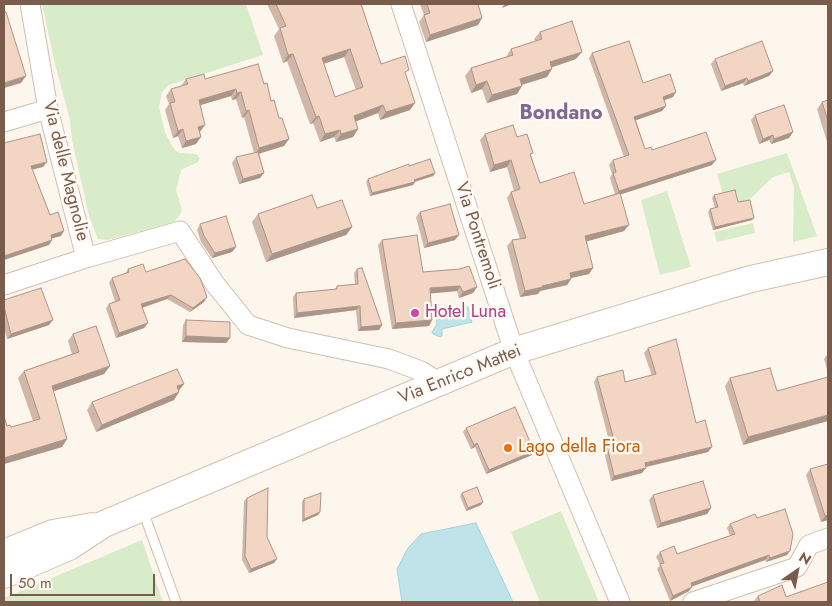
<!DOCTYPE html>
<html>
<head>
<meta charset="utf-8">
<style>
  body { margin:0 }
  #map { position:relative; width:832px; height:606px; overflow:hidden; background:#fdf6ec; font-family:Jost,sans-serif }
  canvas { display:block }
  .frame { position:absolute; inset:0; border:5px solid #7a5c4d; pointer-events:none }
  .north { position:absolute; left:772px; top:546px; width:50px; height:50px; -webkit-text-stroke:4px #fffaf3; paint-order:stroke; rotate:33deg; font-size:14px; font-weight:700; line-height:20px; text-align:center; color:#7a5c4d }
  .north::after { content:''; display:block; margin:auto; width:18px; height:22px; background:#7a5c4d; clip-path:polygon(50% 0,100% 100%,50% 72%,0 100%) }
  .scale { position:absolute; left:10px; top:574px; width:145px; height:22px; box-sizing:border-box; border:2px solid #7a5c4d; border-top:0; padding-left:6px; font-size:15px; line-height:18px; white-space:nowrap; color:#7a5c4d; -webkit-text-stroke:4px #fffaf3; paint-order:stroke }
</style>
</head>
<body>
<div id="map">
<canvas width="832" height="606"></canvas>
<div class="frame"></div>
<div class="north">N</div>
<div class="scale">50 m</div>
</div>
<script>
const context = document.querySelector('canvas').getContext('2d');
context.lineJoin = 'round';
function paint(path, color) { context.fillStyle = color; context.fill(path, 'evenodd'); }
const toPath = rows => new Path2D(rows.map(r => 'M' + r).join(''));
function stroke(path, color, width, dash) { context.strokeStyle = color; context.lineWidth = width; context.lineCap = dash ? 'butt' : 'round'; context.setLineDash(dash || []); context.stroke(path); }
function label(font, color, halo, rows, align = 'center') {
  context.font = font + ' Jost,sans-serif'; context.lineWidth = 5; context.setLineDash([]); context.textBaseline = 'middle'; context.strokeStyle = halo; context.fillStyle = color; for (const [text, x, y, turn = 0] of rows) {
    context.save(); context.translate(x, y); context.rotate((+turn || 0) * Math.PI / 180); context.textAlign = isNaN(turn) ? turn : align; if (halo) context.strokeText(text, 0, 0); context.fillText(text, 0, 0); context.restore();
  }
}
paint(toPath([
  [42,4,246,4,263,55,169,85,162,92,159,107,165,132,172,146,176,151,180,153,196,154,200,158,197,163,182,169,180,174,176,190,182,210,180,215,174,222,108,240,98,239,89,216,72,140,70,120,55,64],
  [787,153,817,236,793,242,794,187,789,172,773,177,748,201,737,204,723,195,717,174],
  [667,191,691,267,660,275,641,200],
  [753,223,755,233,717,242,714,232],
  [561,511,599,602,540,602,511,532],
  [142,540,163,602,4,602,4,598]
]), '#d8ecc9');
const water = toPath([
  [468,307,472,322,442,329,442,336,440,337,433,334,432,332,437,324,436,315,468,307],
  [476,523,513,602,402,602,397,569,408,548,421,534,476,523]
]);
paint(water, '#bfe3e8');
stroke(water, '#a5d3da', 1);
const service = toPath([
  [143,511,176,602]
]);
const minor = toPath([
  [30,4,48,109,86,258],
  [401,4,514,351,620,602],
  [4,122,48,109],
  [4,285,86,258,180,231,215,284,248,325,288,338,389,359,421,371,429,376,434,384],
  [693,602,797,567,809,545,828,538]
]);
const secondary = toPath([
  [4,553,53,533,93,526],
  [4,575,69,547,104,524,514,351,713,290,751,279,828,262]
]);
stroke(service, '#d1beb0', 11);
stroke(minor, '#d1beb0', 21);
stroke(secondary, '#d6c0b0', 28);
stroke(service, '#fff', 9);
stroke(minor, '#fff', 19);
stroke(secondary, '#fff', 26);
paint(toPath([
  [267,4,361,4,381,64,406,75,415,103,410,110,380,120,378,113,356,121,358,129,353,137,336,142,334,137,320,142,313,123,310,124,287,61,283,63,274,36,279,29],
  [344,57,356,90,335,97,324,64],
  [420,4,478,4,482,18,478,25,426,42,419,22,424,15],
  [540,32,576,59,552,67,547,77,522,85,517,94,487,103,482,89,471,93,465,76,471,68,506,57,511,49,535,41,534,39],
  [592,53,643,83,673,97,664,100,666,106,662,111,636,120,645,149,652,150,712,165,620,194,624,231,587,241,589,274,571,278,571,279,567,285,540,291,538,294,520,297,507,246,512,240,520,239,507,198,511,192,514,191,507,167,490,172,480,140,485,134,517,137,531,156,540,183,584,204,615,194,610,178,612,174,609,165,613,160,624,157,589,58],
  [715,59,773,71,769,76,744,86,743,83,721,91,711,64],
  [186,79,205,79,264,84,289,139,284,146,259,153,264,173,260,178,239,184,232,163,236,157,254,153,244,117,242,118,236,99,232,100,231,96,200,105,200,132,196,144,182,148,178,136,173,138,165,110,169,104,166,96,171,89,181,86],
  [828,100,828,145,817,109,822,102],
  [755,115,793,132,789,138,771,144,769,140,759,144,751,120],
  [409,166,435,173,433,176,415,182,413,185,370,196,366,182,368,179],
  [714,195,738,202,754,218,752,220,713,230,708,212,710,209,715,208,712,198],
  [317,208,352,227,346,235,266,262,252,222,258,214],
  [420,212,455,240,424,248,416,217],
  [200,224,236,247,232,252,212,258,201,242,197,230],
  [382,240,423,272,477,287,473,293,459,298,457,291,430,293,432,320,429,326,392,329,378,245],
  [128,269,146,272,204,302,190,312,167,299,142,308,144,328,116,338,106,308,109,304,115,301,109,283,112,278,125,274],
  [357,269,382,325,379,330,358,331,356,310,294,318,293,297,296,293,335,289,337,286,355,284,354,273],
  [4,300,49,325,7,339,4,327],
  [186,320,230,338,226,343,182,342,183,325],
  [73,334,110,366,104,374,53,391,67,439,62,447,4,464,4,416,7,426,11,427,33,421,18,378,24,371,72,354,68,341],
  [648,348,696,423,708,452,646,467,642,473,611,481,603,447,606,442,609,441,594,382,597,377,625,382,652,376,644,353],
  [828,353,828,373,824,359],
  [828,377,743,445,725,386,730,378,777,391],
  [184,384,179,391,174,400,96,432,87,410,92,402],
  [466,428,534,451,532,455,486,474,475,447,471,449,463,432],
  [810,469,828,520,821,522,806,475],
  [462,493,483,502,481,505,466,511,460,496],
  [653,495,711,508,707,514,657,528,649,500],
  [247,498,267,537,274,563,249,573,242,560,244,501],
  [304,499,320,512,318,515,302,522,302,502],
  [757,518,787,555,766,562,765,560,692,586,689,591,670,601,657,569,660,565,656,557,660,552,677,554,730,536,727,528,730,524],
  [758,596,786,597,828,602,755,602,754,601]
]), '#d1b7a8');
paint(toPath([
  [507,4,512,4,502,8,504,5],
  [482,18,478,25,426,42,430,35],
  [350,49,344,57,316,66,322,58],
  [582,52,576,59,544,70,550,62],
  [293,54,287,61,283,63,288,55],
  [552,69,547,77,514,87,520,79],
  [773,71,769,76,744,86,748,81],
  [26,76,21,83,4,88,4,83],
  [747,78,743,83,721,91,725,86],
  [487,81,482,89,471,93,476,85],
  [522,86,517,94,487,103,492,95],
  [236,89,231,96,194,107,199,100],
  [241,92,236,99,232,100,237,93],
  [676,92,673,97,659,102,663,97],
  [415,103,410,110,380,120,386,112],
  [383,105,378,113,349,124,354,116],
  [666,106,662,111,631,122,634,117],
  [249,110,244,117,242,118,246,111],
  [319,116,313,123,310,124,316,117],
  [205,125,200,132,193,134,198,127],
  [183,129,178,136,173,138,178,131],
  [358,129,353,137,336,142,341,134],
  [340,130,334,137,320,142,325,134],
  [793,132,789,138,771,144,774,139],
  [773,135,769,140,759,144,763,139],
  [201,137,196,144,182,148,186,141],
  [289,139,284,146,255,155,259,148],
  [511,160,507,167,490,172,494,165],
  [716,160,712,165,616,196,619,191],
  [47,162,43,167,27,171,31,166],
  [264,173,260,178,239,184,243,179],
  [435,173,433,176,413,182,415,182,413,185,370,196,372,193],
  [754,218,752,220,713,230,715,227],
  [629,225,624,231,581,243,585,236],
  [352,227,346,235,266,262,272,254],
  [64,231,61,236,47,240,51,235],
  [459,235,455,240,424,248,428,243],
  [52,240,49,245,4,260,4,256],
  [236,247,232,252,212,258,215,253],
  [593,268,589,274,566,279,570,273],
  [571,279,567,285,540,291,538,294,520,297,525,291,542,286],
  [460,286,457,291,426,294,430,288],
  [477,287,473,293,459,298,463,292],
  [171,295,167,299,138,309,141,304],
  [207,297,204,302,190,312,193,308],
  [360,306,356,310,294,318,297,313],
  [53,320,49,325,7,339,11,334],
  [432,320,429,326,392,329,396,323],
  [148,323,144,328,116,338,119,333],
  [382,325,379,330,358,331,361,327],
  [186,336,230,338,226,343,182,342],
  [110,366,104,374,46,394,52,386],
  [184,384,178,391,177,386],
  [179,392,174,400,96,432,102,425],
  [828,415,828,421,743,445,748,437],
  [67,439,62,447,4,464,4,458],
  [477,443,475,447,471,449,474,445],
  [712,447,708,452,641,468,645,463],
  [534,451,532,455,486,474,489,470],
  [646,468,642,473,611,481,614,476],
  [483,502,481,505,466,511,468,508],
  [711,508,707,514,657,528,661,523],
  [320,512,318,515,302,522,304,519],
  [828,515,828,520,821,522,825,516],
  [790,551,787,555,766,562,770,558],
  [769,555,765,560,688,588,691,583],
  [277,559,274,563,249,573,251,569],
  [692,587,689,591,670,601,673,596]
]), '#aa9588');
const building = toPath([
  [276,4,361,4,381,64,405,56,409,70,405,72,415,103,386,112,383,105,354,116,358,129,341,134,340,130,325,134,319,116,316,117,293,54,288,55,280,28,286,26,276,4],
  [350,49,363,87,335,97,322,58,350,49],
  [427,4,478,4,482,18,430,35,424,15,430,13,427,4],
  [4,12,6,12,26,76,4,83,4,12],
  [572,21,582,52,550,62,552,69,520,79,522,86,492,95,487,81,476,85,471,68,513,55,511,49,542,39,540,32,572,21],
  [629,41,643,83,670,74,676,92,663,97,666,106,634,117,645,149,651,147,652,150,706,132,716,160,619,191,613,173,616,172,613,160,629,155,592,53,629,41],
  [762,41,773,71,748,81,747,78,725,86,715,59,762,41],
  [258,64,264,84,267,83,271,101,274,100,279,118,282,118,289,139,259,148,249,110,246,111,241,92,237,93,236,89,199,100,205,125,198,127,201,137,186,141,183,129,178,131,170,103,175,102,171,89,188,84,186,79,204,74,205,79,258,64],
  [828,100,828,121,822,102,828,100],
  [784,105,793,132,774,139,773,135,763,139,755,115,784,105],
  [513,125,517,137,527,134,533,153,530,154,540,183,574,172,584,204,620,193,629,225,585,236,593,268,570,273,571,279,542,286,543,287,525,291,512,240,526,238,511,192,520,189,511,160,494,165,485,134,513,125],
  [40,134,47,162,31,166,50,215,58,212,64,231,51,235,52,240,4,256,4,143,40,134],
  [258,152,264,173,243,179,236,157,258,152],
  [430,159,435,173,414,180,415,182,372,193,368,179,409,164,409,166,430,159],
  [735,190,738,202,750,200,754,218,715,227,710,209,718,207,714,195,735,190],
  [312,195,317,208,342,200,352,227,272,254,258,214,312,195],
  [450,204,459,235,428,243,420,212,450,204],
  [226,216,236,247,215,253,204,236,200,224,226,216],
  [417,235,423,272,460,269,469,266,477,287,463,292,460,286,430,288,432,320,396,323,382,240,417,235],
  [185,259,200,278,207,297,193,308,171,295,141,304,148,323,119,333,109,304,120,300,112,278,129,272,128,269,143,264,146,272,185,259],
  [362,268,382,325,361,327,360,306,297,313,296,293,337,289,337,286,358,284,357,269,362,268],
  [41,288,53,320,11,334,4,307,4,300,41,288],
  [186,320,230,322,230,338,186,336,186,320],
  [96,326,110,366,52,386,67,439,4,458,4,416,7,426,10,425,11,427,40,419,24,371,79,352,73,334,96,326],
  [676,339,696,423,705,420,712,447,645,463,646,468,614,476,606,442,614,440,597,377,623,370,625,382,656,374,648,348,676,339],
  [770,368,777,391,828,377,828,415,748,437,730,378,770,368],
  [177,369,184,384,177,386,179,392,102,425,92,402,177,369],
  [515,407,534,451,489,470,477,443,474,445,466,428,515,407],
  [828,464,828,515,825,516,810,469,828,464],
  [703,481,711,508,661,523,653,495,703,481],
  [477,487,483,502,468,508,462,493,477,487],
  [268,488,267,537,277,559,251,569,245,556,247,498,268,488],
  [321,493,320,512,304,519,304,499,321,493],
  [785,509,793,534,790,551,770,558,769,555,691,583,692,587,673,596,660,564,664,563,660,552,674,546,677,554,735,534,730,524,755,514,757,518,785,509],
  [828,582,828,602,760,602,758,596,782,585,786,597,828,582]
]);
paint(building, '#f3d5c3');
stroke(building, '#aa9588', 1);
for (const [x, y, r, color] of [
  [415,313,5,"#d1479c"],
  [508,448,5,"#e8710a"]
]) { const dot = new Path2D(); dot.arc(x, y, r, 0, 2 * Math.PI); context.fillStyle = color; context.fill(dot); stroke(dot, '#fffaf3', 2); }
label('18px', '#7a5c4d', '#fffaf3', [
  ["Via delle Magnolie",65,171,76],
  ["Via Pontremoli",477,236,72],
  ["Via Enrico Mattei",460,375,-22]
]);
label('18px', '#b23c85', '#fffaf3', [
  ["Hotel Luna",425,313]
], 'left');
label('18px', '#c56008', '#fffaf3', [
  ["Lago della Fiora",518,448]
], 'left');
label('bold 20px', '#846695', '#fffaf3', [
  ["Bondano",561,114]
]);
</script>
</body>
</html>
